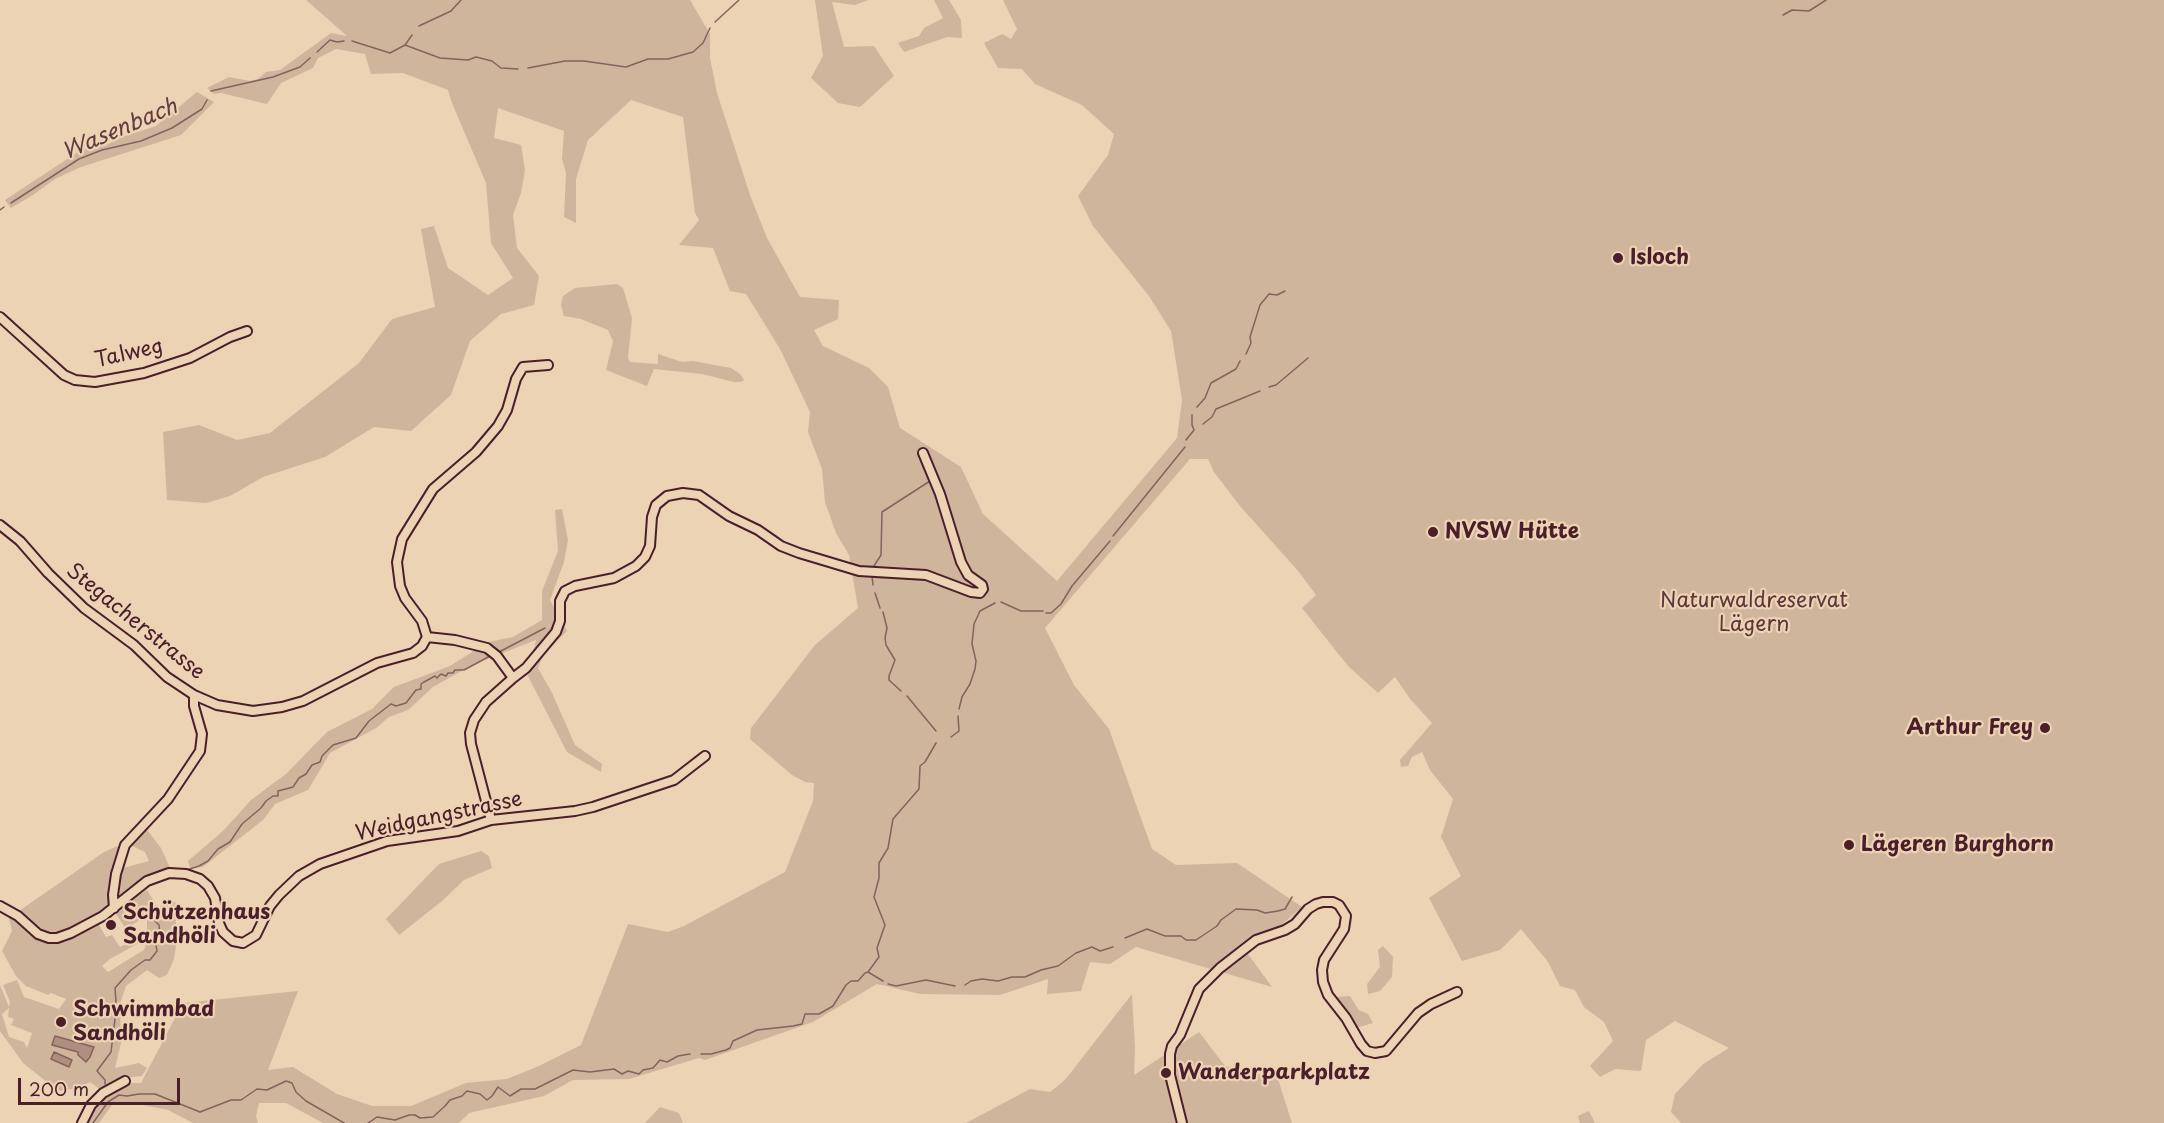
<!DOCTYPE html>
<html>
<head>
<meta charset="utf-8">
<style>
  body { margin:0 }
  #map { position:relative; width:2164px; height:1123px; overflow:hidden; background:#ebd3b3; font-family:"Playpen Sans",sans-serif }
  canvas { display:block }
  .scale { position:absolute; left:18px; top:1078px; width:162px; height:27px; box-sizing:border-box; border:3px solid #4a1f2b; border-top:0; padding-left:8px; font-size:18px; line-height:21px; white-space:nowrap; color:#4a1f2b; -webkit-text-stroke:4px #ebd3b3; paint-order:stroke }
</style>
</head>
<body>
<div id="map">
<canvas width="2164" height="1123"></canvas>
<div class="scale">200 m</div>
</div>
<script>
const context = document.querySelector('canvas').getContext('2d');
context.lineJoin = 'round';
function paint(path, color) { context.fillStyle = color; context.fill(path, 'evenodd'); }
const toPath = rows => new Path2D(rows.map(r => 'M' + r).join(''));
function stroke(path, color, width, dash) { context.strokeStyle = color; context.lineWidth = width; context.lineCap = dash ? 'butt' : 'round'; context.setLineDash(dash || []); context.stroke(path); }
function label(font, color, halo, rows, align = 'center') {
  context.font = font + ' "Playpen Sans",sans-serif'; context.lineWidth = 4.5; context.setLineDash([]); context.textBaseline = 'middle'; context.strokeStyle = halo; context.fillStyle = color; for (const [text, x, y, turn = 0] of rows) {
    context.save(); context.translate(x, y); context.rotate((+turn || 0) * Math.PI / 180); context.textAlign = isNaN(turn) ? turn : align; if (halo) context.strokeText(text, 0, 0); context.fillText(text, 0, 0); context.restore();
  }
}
paint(toPath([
  [306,0,690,0,710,34,710,58,717,93,750,195,767,238,800,297,839,300,838,319,814,330,823,346,869,368,888,387,900,428,961,467,983,514,1057,581,1177,438,1182,400,1171,331,1149,296,1093,226,1078,196,1108,155,1114,134,1082,105,1035,84,1022,69,998,68,984,43,1002,34,1011,39,1017,29,1003,0,2164,0,2164,1123,1681,1123,1671,1112,1675,1094,1703,1064,1729,1048,1675,1021,1646,1040,1641,1071,1615,1069,1600,1077,1590,1066,1613,1041,1604,1022,1584,1007,1575,990,1560,986,1548,962,1521,929,1500,950,1462,961,1429,898,1461,876,1441,837,1453,799,1430,770,1422,752,1412,757,1408,766,1401,767,1400,760,1432,723,1411,700,1395,677,1378,693,1348,666,1302,608,1316,595,1299,572,1240,506,1214,472,1208,459,1190,459,1045,628,1074,685,1109,729,1152,849,1176,865,1237,863,1302,907,1248,954,1272,987,1136,947,1110,964,1090,962,1081,991,1047,994,1048,979,1000,995,920,994,877,984,813,1022,705,1060,699,1058,629,1079,573,1080,544,1096,469,1113,459,1123,323,1123,286,1103,259,1103,256,1116,258,1123,193,1123,168,1110,128,1102,112,1105,99,1123,86,1123,93,1109,107,1095,125,1083,141,1083,183,1003,298,991,268,1070,293,1067,337,1094,372,1106,411,1106,466,1083,507,1079,539,1066,581,1045,628,924,668,932,684,926,785,872,813,801,814,783,805,782,792,775,750,739,751,728,815,645,858,608,849,555,836,533,825,502,822,469,808,432,810,412,780,349,746,294,730,291,713,248,679,245,699,220,695,213,683,117,631,100,588,140,576,179,576,223,564,217,566,173,562,159,564,131,498,108,494,138,521,145,525,170,521,193,513,215,517,248,539,276,534,305,501,314,470,341,451,395,411,431,374,427,325,457,263,477,230,496,206,503,167,500,163,432,199,425,237,440,270,433,359,363,392,319,435,307,421,229,434,226,448,268,488,295,513,278,491,243,486,183,452,103,448,90,403,73,371,74,365,54,336,49,318,58,313,68,281,83,267,104,221,93,214,94,207,88,229,77,250,81,258,79,266,72,280,70,331,33,347,36],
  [815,0,868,0,855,5,832,2,844,47,874,46,894,76,860,107,838,103,811,78,823,56],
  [934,0,949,0,961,20,962,38,947,37,904,52,898,43,919,36,924,28,943,18],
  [197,92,214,102,181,135,81,167,55,179,33,195,11,208,5,200,81,150,104,146,122,137,156,126],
  [617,284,623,288,632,318,628,358,630,362,658,364,658,354,682,362,693,361,731,368,740,374,744,380,741,382,734,382,702,374,654,369,647,386,606,370,613,341,608,330,581,319,564,316,561,305,563,296,575,288],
  [562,509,568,540,564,562,550,600,567,631,544,654,538,668,552,693,575,745,602,764,601,772,567,752,528,676,536,640,472,665,433,687,408,710,389,717,376,728,330,753,308,790,275,804,263,820,203,867,190,868,188,861,224,830,251,800,286,774,327,732,372,709,394,687,450,666,488,642,513,637,542,620,542,591,558,551,555,510],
  [145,827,161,848,171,870,153,875,134,886,116,904,95,918,106,937,112,935,120,947,145,935,146,939,110,959,102,966,108,972,144,950,147,940,147,915,126,929,114,911,147,890,157,907,155,910,170,900,176,903,176,946,174,959,167,975,159,978,147,970,126,986,120,1004,121,1043,115,1068,139,1063,147,1068,142,1076,123,1078,101,1090,90,1082,79,1088,58,1091,23,1063,0,1031,0,985,9,1007,10,1002,3,985,17,980,24,997,59,1009,66,999,51,993,48,995,26,986,16,976,2,951,12,931,9,918,104,852,118,846,123,868,149,861,145,852,128,844],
  [9,1008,8,1017,14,1019,11,1025,32,1033,27,1048,24,1042,9,1037,2,1014],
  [481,851,489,856,492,868,464,880,442,901,399,935,386,919,439,864],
  [1383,946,1393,957,1392,977,1380,991,1368,994,1367,984,1380,967,1378,950],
  [1132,994,1135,1049,1134,1075,1199,1032,1225,1066,1278,1079,1292,1123,966,1123,1030,1089,1050,1092,1065,1080],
  [1350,996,1359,1010,1368,1014,1373,1023,1356,1028,1336,997],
  [660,1107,679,1113,683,1123,645,1123],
  [1589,1111,1595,1123,1580,1123,1578,1116]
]), '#d0b59d');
const water = toPath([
  [55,1036,94,1047,90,1057,86,1062,78,1055,78,1052,52,1045,55,1036],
  [54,1052,72,1060,69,1067,51,1059,54,1052]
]);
paint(water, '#ae8e7f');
stroke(water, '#86625d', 1.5);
stroke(toPath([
  [1783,15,1792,10,1809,11,1826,0],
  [715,22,739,0],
  [419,26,451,11,461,0],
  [352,41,390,53,405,45,412,35],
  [405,45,440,58,468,60,476,57,492,61,501,68,518,69],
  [317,52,330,40,337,42,344,41],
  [528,68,565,61,584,61,626,67,648,59,668,59,693,52,703,43,710,28],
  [211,91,273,77,300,67,310,58],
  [11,203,79,159,102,150,141,141,172,128,202,109,207,100],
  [0,210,4,207],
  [1246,354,1251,343,1250,337,1260,305,1269,294,1277,295,1285,291],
  [1269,387,1276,385,1308,358],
  [1197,407,1205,398,1211,383,1236,369,1240,361],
  [1203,424,1212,417,1216,409,1260,391],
  [1186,440,1194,430,1192,425,1192,415],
  [1113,536,1185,447],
  [872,569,881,555,882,512,930,481],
  [872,576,873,585],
  [875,593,880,608],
  [1001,602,1021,611,1043,611],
  [883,612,887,628,885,638,886,645,895,660,889,676,889,680,901,691],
  [1046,613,1051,613,1061,604,1072,586,1110,541],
  [499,652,545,628],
  [907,696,936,731],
  [959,709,962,697,970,684,975,669,976,661,972,644,974,624,980,611,995,603],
  [951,737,959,731,958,716],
  [184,871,199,866,208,861,218,849,230,842,242,824,261,808,266,801,273,796,278,796,278,791,293,787,299,778,306,774,312,765,320,762,322,756,333,745,356,738,369,721,391,704,396,706,406,703,416,690,421,689,421,684,424,682,435,676,437,678,441,674,446,676,448,673,453,673,455,670,464,670,490,656],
  [1125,938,1147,929,1165,936,1181,936,1186,940,1196,940,1217,926,1221,920,1236,909,1257,910,1265,913,1278,911,1285,909,1292,897],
  [868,972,879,957,877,948,885,925,874,897,879,878,879,863,888,848,893,819,919,789,920,766,925,762,936,743],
  [888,984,896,986,926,980,955,986],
  [965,985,971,981,982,979,998,981,1012,977,1025,977,1041,970,1058,966,1076,953,1092,947,1100,951,1113,947],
  [701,1054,711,1054,726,1050,730,1048,733,1041,757,1030,793,1026,802,1024,805,1014,819,1014,833,1006,846,985,851,981,858,981,865,973,868,972,883,981],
  [105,1084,105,1080,97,1071,111,1052,115,1019,112,1009,116,1002,115,988,131,970,145,960,150,960,157,951,155,939,160,934,159,925,152,918],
  [93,1123,108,1102,119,1095,127,1096,139,1094,155,1094,200,1112,231,1100,241,1100,257,1089,267,1090,286,1081,292,1083,296,1092,306,1101,344,1123],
  [368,1123,377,1117,395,1120,409,1115,415,1115,420,1118,433,1117,445,1106,450,1100,462,1096,467,1091,480,1094,487,1100,492,1096,498,1087,510,1096,521,1089,535,1089,573,1070,590,1072,614,1069,622,1074,628,1071,639,1074,643,1070,653,1068,660,1060,667,1062,678,1056,690,1054]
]), '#86625d', 1.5);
const minor = toPath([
  [0,317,64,375,75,380,95,382,144,373,190,358,230,337,247,331],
  [0,525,20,541,48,573,84,608,134,645,167,677,194,695,217,705,253,711,282,707,303,701,377,663,413,653,422,646,427,637],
  [427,637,455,640,487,648,497,656,513,678,526,668,556,632,560,621,560,601,565,591,575,586,614,578,636,566,645,557,650,546,652,517,656,505,667,496,683,493,699,495,729,516,758,530,781,546,799,553,859,571,926,575,971,592,980,593,983,589,982,585,968,575,961,562,940,494,923,453],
  [427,637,422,621,405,598,400,586,397,562,402,539,433,489,476,452,498,426,507,410,516,379,523,367,548,365],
  [491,820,471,744,470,733,474,720,486,702,513,678],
  [0,906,18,916,38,934,49,938,57,938,71,933,103,916,147,881,169,873,186,874,200,879,208,886,215,898,219,923,223,932,233,941,243,943,256,935,270,906,279,895,299,876,320,864,387,841,458,831,491,820,575,811,593,807,674,780,705,756],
  [114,908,113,895,116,874,125,845,168,799,200,751,202,734,194,706,194,695],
  [82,1123,91,1105,103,1093,125,1081],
  [1182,1123,1170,1075,1170,1054,1172,1046,1180,1035,1199,989,1220,968,1256,940,1285,930,1295,924,1308,909,1316,904,1323,902,1333,902,1339,905,1346,916,1344,929,1324,960,1322,970,1323,982,1328,995,1346,1018,1361,1044,1367,1051,1375,1053,1386,1051,1418,1013,1431,1004,1457,992]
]);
stroke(minor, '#4a1f2b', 12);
stroke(minor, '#ebd3b3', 8);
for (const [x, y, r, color] of [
  [1618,258,6,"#4a1f2b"],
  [1433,532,6,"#4a1f2b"],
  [2045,728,6,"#4a1f2b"],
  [1849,845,6,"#4a1f2b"],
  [111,925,6,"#4a1f2b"],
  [61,1022,6,"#4a1f2b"],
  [1166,1073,6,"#4a1f2b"]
]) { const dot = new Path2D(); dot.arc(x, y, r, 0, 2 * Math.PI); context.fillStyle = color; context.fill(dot); stroke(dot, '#ebd3b3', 2); }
label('bold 21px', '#4a1f2b', '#ebd3b3', [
  ["Isloch",1630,258],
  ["NVSW Hütte",1445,532],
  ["Arthur Frey",2033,728,"right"],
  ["Lägeren Burghorn",1861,845],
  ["Schützenhaus",123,913],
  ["Sandhöli",123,937],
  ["Schwimmbad",73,1010],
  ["Sandhöli",73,1034],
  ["Wanderparkplatz",1178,1073]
], 'left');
label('21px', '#4a1f2b', '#ebd3b3', [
  ["Talweg",129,354,-13],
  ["Stegacherstrasse",135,622,39],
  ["Weidgangstrasse",439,817,-12]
]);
label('21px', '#5e363c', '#ebd3b3', [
  ["Naturwaldreservat",1754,601],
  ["Lägern",1754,625]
]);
label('italic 22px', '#633b40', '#ebd3b3', [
  ["Wasenbach",120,130,-23]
]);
</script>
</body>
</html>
